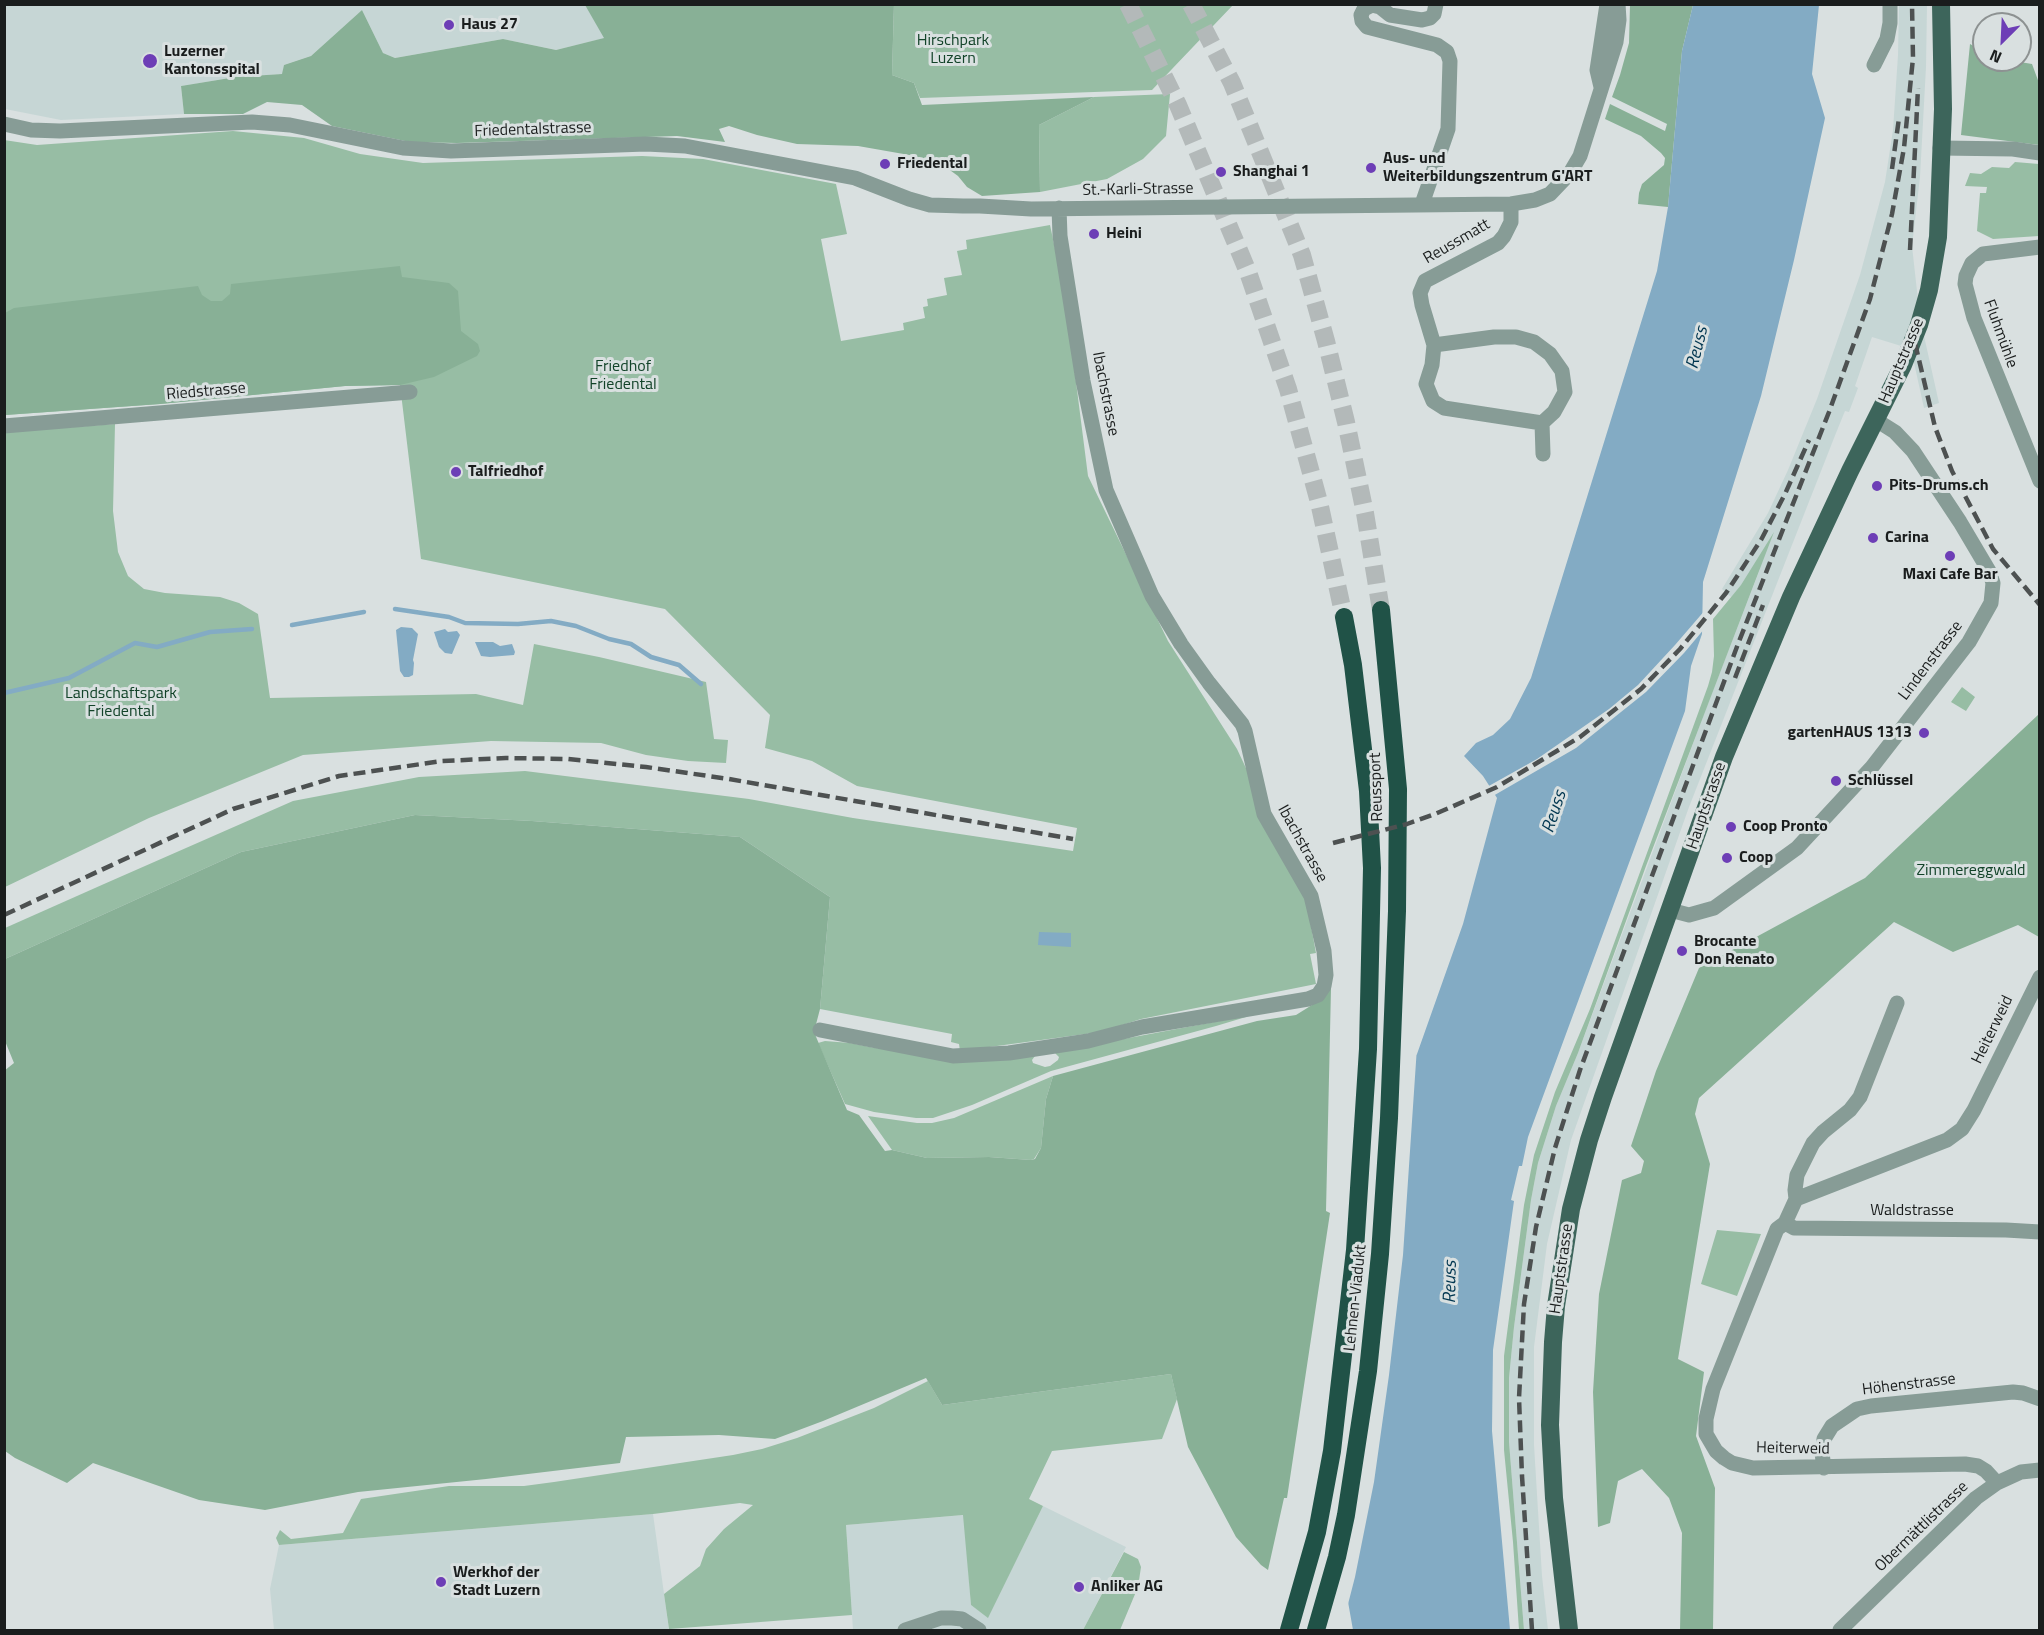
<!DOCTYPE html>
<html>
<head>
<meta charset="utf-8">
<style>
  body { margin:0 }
  #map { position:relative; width:2044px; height:1635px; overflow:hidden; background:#d9e0e0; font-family:"Titillium Web",sans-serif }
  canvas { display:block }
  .frame { position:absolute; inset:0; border:6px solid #1a1d1d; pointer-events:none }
  .north { position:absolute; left:1972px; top:12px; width:60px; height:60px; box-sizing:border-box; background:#d9e0e0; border:2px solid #8d9292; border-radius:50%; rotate:204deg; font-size:16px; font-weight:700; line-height:24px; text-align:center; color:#1a1d1d }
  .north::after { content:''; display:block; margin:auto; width:21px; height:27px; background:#6d3eb6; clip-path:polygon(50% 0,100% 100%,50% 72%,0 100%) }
</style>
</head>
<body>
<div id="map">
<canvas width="2044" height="1635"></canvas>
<div class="frame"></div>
<div class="north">N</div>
</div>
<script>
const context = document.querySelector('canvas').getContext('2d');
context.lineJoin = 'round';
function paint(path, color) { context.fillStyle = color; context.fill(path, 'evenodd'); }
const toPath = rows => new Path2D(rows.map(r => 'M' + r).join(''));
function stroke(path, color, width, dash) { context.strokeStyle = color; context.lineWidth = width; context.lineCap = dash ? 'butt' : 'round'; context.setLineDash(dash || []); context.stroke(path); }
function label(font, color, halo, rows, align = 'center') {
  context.font = font + ' "Titillium Web",sans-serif'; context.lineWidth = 6; context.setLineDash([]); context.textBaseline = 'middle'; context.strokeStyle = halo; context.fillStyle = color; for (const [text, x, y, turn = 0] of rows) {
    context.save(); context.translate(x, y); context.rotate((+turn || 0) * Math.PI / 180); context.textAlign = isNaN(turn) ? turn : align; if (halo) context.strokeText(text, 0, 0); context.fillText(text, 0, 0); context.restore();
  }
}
paint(toPath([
  [5,5,585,5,605,38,556,50,503,39,395,58,383,53,362,10,311,56,284,65,283,74,236,77,181,86,184,114,61,120,5,109],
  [1899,5,1927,5,1926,67,1920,177,1912,246,1920,318,1939,403,1924,408,1911,349,1872,337,1855,386,1858,388,1849,412,1845,411,1836,433,1689,807,1571,1140,1547,1244,1534,1347,1534,1445,1542,1576,1548,1630,1524,1630,1509,1442,1509,1378,1514,1327,1531,1200,1538,1163,1556,1106,1578,1053,1704,714,1760,569,1741,586,1731,597,1722,589,1768,513,1788,470,1817,399,1860,275,1885,182,1893,130,1898,55],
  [1043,1506,1126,1547,1083,1630,853,1630,846,1525,964,1515,971,1605,988,1617],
  [653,1514,669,1630,274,1630,270,1589,279,1545]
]), '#c6d6d5');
paint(toPath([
  [894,5,1233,5,1152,90,920,98,914,83,892,75],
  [1170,94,1166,136,1143,159,1107,179,1040,192,1039,125,1094,97],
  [233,131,304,138,360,154,423,163,642,156,703,159,836,184,847,234,821,239,841,341,904,330,903,323,925,318,923,307,928,306,927,299,947,295,944,278,962,275,957,251,967,249,966,240,1050,225,1065,296,1088,476,1168,641,1237,749,1305,894,1316,953,1310,954,1316,984,1141,1019,1100,1032,960,1051,959,1044,951,1042,952,1034,820,1009,830,897,740,837,532,821,415,815,241,852,5,959,5,928,104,884,293,801,419,777,525,771,749,799,853,818,1073,851,1077,828,857,786,812,761,765,748,770,715,665,609,421,559,400,385,345,386,160,404,5,415,4,140,37,145],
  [2015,162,2039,164,2039,236,1993,239,1977,231,1980,193,1986,193,1987,187,1965,186,1970,173,1981,174,1992,167,2009,168],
  [115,424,113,511,118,552,128,576,144,589,165,593,220,597,239,603,258,614,270,698,476,694,523,705,534,644,599,657,706,682,714,739,728,740,726,763,688,761,646,755,601,743,491,741,303,755,149,818,5,887,5,432],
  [1774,532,1646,866,1578,1053,1556,1106,1538,1163,1531,1200,1514,1327,1509,1378,1509,1442,1524,1630,1519,1630,1513,1542,1504,1450,1504,1356,1524,1205,1534,1155,1555,1092,1590,1009,1708,686,1712,672,1714,656,1713,619,1741,585],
  [1962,687,1975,697,1966,711,1951,702],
  [1246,1016,1246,1017,1216,1026,1051,1071,972,1105,933,1118,916,1118,874,1112,845,1104,818,1043,825,1041,850,1043,875,1048,1035,1056,1032,1060,1033,1063,1045,1067,1050,1066,1058,1060,1059,1057,1054,1052],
  [1053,1076,1046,1099,1041,1148,1034,1159,1031,1160,989,1157,927,1158,892,1150,868,1116,917,1123,932,1123,954,1118],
  [1717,1230,1761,1234,1737,1296,1701,1284],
  [1171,1374,1177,1399,1162,1439,1052,1451,1029,1499,1043,1506,988,1618,971,1605,963,1515,846,1525,852,1615,669,1629,664,1594,700,1566,706,1549,724,1529,753,1505,740,1503,653,1514,279,1545,276,1538,280,1530,291,1539,343,1533,361,1499,449,1486,524,1486,554,1482,733,1455,762,1449,797,1438,874,1408,928,1381,942,1405],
  [1124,1552,1138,1559,1141,1567,1138,1587,1120,1630,1083,1630]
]), '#97bda4');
paint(toPath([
  [894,4,892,75,914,83,922,105,1094,97,1039,125,1040,192,982,196,967,187,958,176,947,168,915,156,858,146,797,144,757,135,729,126,719,129,725,142,677,136,457,143,410,142,332,126,302,105,267,102,243,114,184,114,181,86,236,77,282,74,284,65,311,56,362,10,383,53,395,58,503,39,556,50,604,38,585,5],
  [1630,5,1693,5,1682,51,1668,207,1638,204,1639,193,1642,184,1664,165,1665,158,1661,153,1641,136,1605,119,1610,104,1665,131,1667,124,1612,97,1620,75,1629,43],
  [1970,44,1984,52,1984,60,2008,60,2032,64,2039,83,2039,145,1961,135],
  [400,266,402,277,449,283,458,291,461,331,478,344,480,351,477,356,434,377,400,385,345,386,160,404,5,415,5,313,14,308,198,286,202,295,211,301,222,301,230,294,231,284],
  [2039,714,2039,937,2018,925,1953,952,1894,922,1699,1098,1695,1114,1710,1164,1678,1359,1704,1372,1696,1436,1715,1488,1713,1630,1680,1630,1682,1533,1669,1498,1642,1469,1618,1481,1610,1523,1598,1527,1593,1392,1599,1294,1622,1180,1641,1173,1644,1161,1631,1146,1656,1071,1699,968,1865,878],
  [415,815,532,821,740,837,830,897,820,1009,814,1032,847,1110,859,1115,885,1151,892,1150,927,1158,989,1157,1031,1160,1035,1159,1041,1148,1046,1099,1053,1076,1257,1021,1296,1015,1312,1005,1331,988,1326,1211,1330,1213,1287,1498,1284,1498,1268,1570,1261,1565,1236,1537,1188,1447,1171,1374,942,1405,926,1378,823,1421,775,1439,719,1435,626,1437,620,1463,486,1479,358,1492,265,1510,199,1500,93,1463,67,1483,15,1458,5,1451,4,1071,14,1063,5,1041,5,959,241,852]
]), '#88b096');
paint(toPath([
  [1693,5,1819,5,1812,74,1825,118,1794,260,1761,396,1703,582,1702,634,1691,666,1685,711,1528,1137,1522,1166,1519,1166,1511,1200,1514,1201,1493,1350,1492,1431,1510,1630,1353,1630,1327,1483,1379,1098,1417,1054,1463,924,1497,798,1483,776,1464,756,1476,743,1493,735,1510,719,1531,678,1657,271,1668,207,1682,51],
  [401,627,412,628,418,634,413,660,414,663,413,675,409,677,404,677,400,671,396,630],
  [445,629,448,632,457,631,460,635,452,654,445,653,439,647,434,632],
  [475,642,493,642,500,646,512,644,515,652,514,655,490,657,481,656],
  [1039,932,1071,933,1071,947,1038,945]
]), '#83abc4');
paint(toPath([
  [1706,609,1705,628,1684,653,1646,692,1576,748,1493,796,1487,787,1537,759,1609,709,1638,685,1675,645],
  [1417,1047,1403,1255,1389,1375,1374,1482,1355,1577,1347,1608,1324,1484,1337,1295,1376,1097,1415,1052]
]), '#d9e0e0');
stroke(toPath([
  [395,609,449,617,465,623,518,624,551,621,576,626,609,639,631,644,651,657,679,665,701,684],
  [292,625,364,612],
  [4,693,69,678,135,643,157,647,210,632,252,629]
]), '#83abc4', 4.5);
stroke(toPath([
  [1128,4,1178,105,1248,272,1288,389,1319,502,1344,617],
  [1191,4,1232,83,1302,255,1326,341,1346,422,1365,513,1381,610]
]), '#b3b9b9', 18, [18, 9]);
stroke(toPath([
  [1874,65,1887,39,1890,23,1890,4],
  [1601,87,1597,70,1607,4],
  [4,124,31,130,60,131,252,122,290,125,403,148,451,151,646,144,685,146,855,178,909,199,930,205,963,206,980,206,1031,209,1511,204,1535,200,1550,194,1570,173,1580,156,1616,42,1619,20,1618,4],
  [1940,148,2013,149,2040,153],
  [1422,204,1448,129,1450,61,1447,52,1437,45,1367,27,1362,21,1361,15,1364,9,1372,5,1380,7,1390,15,1422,20,1430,18,1434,14,1436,4],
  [1511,204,1511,222,1504,236,1498,243,1425,281,1420,293,1422,305,1434,345,1432,365,1426,384,1433,401,1444,408,1542,423,1543,454],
  [2040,247,1983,254,1972,263,1966,276,1965,284,1974,318,2040,481],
  [1434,345,1494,337,1516,337,1534,342,1550,354,1562,371,1565,392,1554,412,1542,423],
  [4,426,410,392],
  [1670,910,1689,915,1714,908,1797,848,1872,767,1969,642,1991,603,1993,583,1989,571,1960,522,1913,451,1895,432,1876,420],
  [1897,1003,1860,1097,1850,1110,1823,1132,1813,1143,1797,1175,1795,1190,1796,1199,1785,1223,1777,1229,1713,1389,1706,1419,1706,1434,1716,1451,1724,1458,1732,1463,1753,1468,1965,1464,1978,1466,1986,1471,1997,1483],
  [820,1030,953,1056,1009,1053,1088,1041,1142,1027,1308,999,1318,995,1324,986,1326,975,1324,951,1311,896,1264,814,1245,731,1242,724,1209,683,1181,644,1152,596,1106,490,1083,381,1060,236,1059,208],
  [1796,1199,1947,1140,1962,1129,1974,1110,2040,977],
  [1785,1223,1794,1228,2006,1230,2040,1232],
  [1824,1468,1822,1453,1824,1439,1832,1426,1857,1409,1871,1406,2013,1392,2023,1393,2040,1399],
  [905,1630,941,1618,952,1618,962,1619,979,1630],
  [1840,1630,1976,1498,1997,1483,2021,1472,2040,1470]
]), '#879c96', 15);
stroke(toPath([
  [1569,1630,1554,1498,1550,1425,1553,1342,1556,1306,1571,1209,1589,1140,1603,1097,1724,757,1791,597,1850,471,1903,365,1919,325,1929,290,1938,237,1943,109,1941,4]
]), '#3d655b', 18);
stroke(toPath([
  [1289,1630,1317,1532,1332,1451,1355,1250,1368,1049,1372,868,1368,791,1353,665,1344,617],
  [1316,1630,1337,1557,1346,1515,1368,1371,1380,1254,1389,1118,1397,911,1398,789,1381,610]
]), '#205247', 18);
stroke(toPath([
  [1892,169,1899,118],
  [1910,250,1918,88],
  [1915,343,1935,427,1952,471,1993,549,2040,605],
  [1735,678,1763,605],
  [1333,843,1407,824,1435,814,1497,787,1580,737,1641,689,1680,649,1726,593,1761,540,1785,494,1809,440],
  [4,915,233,809,339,776,442,761,506,758,568,759,646,767,729,779,1073,839],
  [1532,1630,1522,1476,1519,1398,1524,1304,1536,1227,1555,1148,1580,1070,1738,644,1829,412,1870,299,1892,214,1904,148,1913,58,1912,4]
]), '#4d5151', 4.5, [12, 6]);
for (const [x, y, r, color] of [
  [449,25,6,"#6d3eb6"],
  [150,61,8,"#6d3eb6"],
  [885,164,6,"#6d3eb6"],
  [1371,168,6,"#6d3eb6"],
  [1221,172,6,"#6d3eb6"],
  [1094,234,6,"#6d3eb6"],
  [456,472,6,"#6d3eb6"],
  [1877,486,6,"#6d3eb6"],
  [1873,538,6,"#6d3eb6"],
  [1950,556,6,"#6d3eb6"],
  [1924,733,6,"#6d3eb6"],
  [1836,781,6,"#6d3eb6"],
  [1731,827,6,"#6d3eb6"],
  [1727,858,6,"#6d3eb6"],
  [1682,951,6,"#6d3eb6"],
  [441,1582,6,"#6d3eb6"],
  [1079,1587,6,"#6d3eb6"]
]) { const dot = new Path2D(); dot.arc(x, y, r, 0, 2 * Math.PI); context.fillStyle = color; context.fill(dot); stroke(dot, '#d9e0e0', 2); }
label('bold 16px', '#1a1d1d', '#d9e0e0', [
  ["Haus 27",461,25],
  ["Luzerner",164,52],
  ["Kantonsspital",164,70],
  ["Aus- und",1383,159],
  ["Weiterbildungszentrum G'ART",1383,177],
  ["Friedental",897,164],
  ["Shanghai 1",1233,172],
  ["Heini",1106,234],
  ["Talfriedhof",468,472],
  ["Pits-Drums.ch",1889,486],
  ["Carina",1885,538],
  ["Maxi Cafe Bar",1950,575,"center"],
  ["gartenHAUS 1313",1912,733,"right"],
  ["Schlüssel",1848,781],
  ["Coop Pronto",1743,827],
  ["Coop",1739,858],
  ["Brocante",1694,942],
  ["Don Renato",1694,960],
  ["Werkhof der",453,1573],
  ["Stadt Luzern",453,1591],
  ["Anliker AG",1091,1587]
], 'left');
label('16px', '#124329', '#d9e0e0', [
  ["Hirschpark",953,41],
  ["Luzern",953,59],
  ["Friedhof",623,367],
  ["Friedental",623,385],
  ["Landschaftspark",121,694],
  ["Friedental",121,712],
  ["Zimmereggwald",1971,871]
]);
label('16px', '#1a1d1d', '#d9e0e0', [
  ["Friedentalstrasse",533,130,-2],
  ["St.-Karli-Strasse",1138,190,-1],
  ["Reussmatt",1457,242,-30],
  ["Fluhmühle",2000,334,70],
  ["Hauptstrasse",1902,361,-67],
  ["Riedstrasse",206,392,-5],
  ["Ibachstrasse",1105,394,79],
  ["Lindenstrasse",1931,661,-53],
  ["Reussport",1377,787,-92],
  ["Hauptstrasse",1707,806,-71],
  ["Ibachstrasse",1302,844,61],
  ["Heiterweid",1993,1030,-64],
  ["Waldstrasse",1912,1211],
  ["Hauptstrasse",1562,1269,-82],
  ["Lehnen-Viadukt",1356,1298,-84],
  ["Höhenstrasse",1909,1385,-7],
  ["Heiterweid",1793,1449,1],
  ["Obermättlistrasse",1922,1527,-44]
]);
label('italic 18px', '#003650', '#d9e0e0', [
  ["Reuss",1698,348,-76],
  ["Reuss",1555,812,-72],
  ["Reuss",1451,1282,-89]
]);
</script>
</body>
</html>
